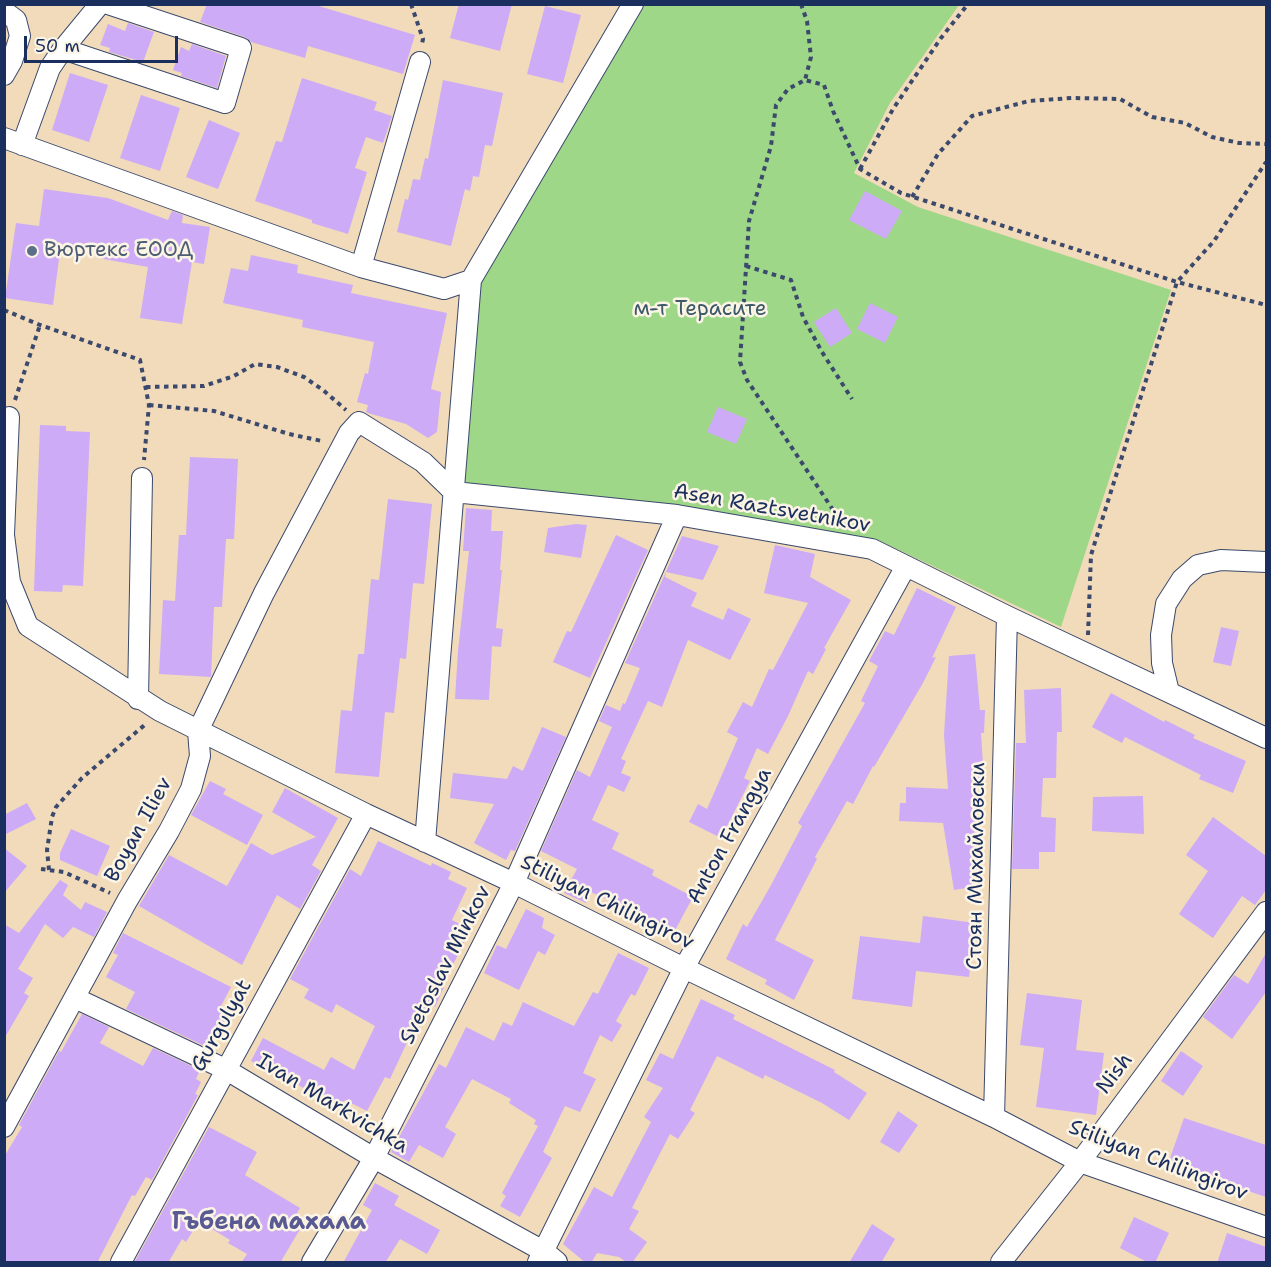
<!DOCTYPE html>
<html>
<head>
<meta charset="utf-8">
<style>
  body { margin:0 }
  #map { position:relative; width:1271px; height:1267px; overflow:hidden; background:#f1dbba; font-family:"Shantell Sans",sans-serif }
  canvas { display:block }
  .frame { position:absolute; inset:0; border:6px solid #1b2f5e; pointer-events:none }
  .scale { position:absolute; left:24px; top:36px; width:154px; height:27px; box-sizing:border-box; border:3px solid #1b2f5e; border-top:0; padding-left:8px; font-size:18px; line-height:21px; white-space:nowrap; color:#1b2f5e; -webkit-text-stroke:4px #fcf5e5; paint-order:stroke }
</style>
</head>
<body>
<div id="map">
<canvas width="1271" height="1267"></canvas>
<div class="frame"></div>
<div class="scale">50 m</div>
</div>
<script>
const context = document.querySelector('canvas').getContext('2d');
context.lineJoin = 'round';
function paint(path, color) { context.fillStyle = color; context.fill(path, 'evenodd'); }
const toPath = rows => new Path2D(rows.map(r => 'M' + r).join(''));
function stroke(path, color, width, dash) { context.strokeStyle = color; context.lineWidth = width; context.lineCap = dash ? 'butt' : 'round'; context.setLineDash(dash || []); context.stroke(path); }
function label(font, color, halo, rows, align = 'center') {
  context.font = font + ' "Shantell Sans",sans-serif'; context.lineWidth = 5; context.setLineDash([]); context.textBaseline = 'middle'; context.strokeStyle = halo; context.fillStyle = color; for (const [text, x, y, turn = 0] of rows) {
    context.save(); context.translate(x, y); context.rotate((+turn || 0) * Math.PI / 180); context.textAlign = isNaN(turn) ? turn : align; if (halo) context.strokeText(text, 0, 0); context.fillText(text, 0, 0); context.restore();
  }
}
paint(toPath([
  [633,5,959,5,890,103,854,173,918,207,1171,290,1061,627,878,540,461,487,476,280]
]), '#9fd789');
paint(toPath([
  [207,4,312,4,415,35,403,74,308,46,305,58,251,42,245,37,200,22],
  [459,4,512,4,500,51,450,38],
  [545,6,581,15,563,83,527,74],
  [128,23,154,32,143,62,109,52,110,48,100,45,108,24,125,31],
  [192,44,226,56,217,88,181,76,182,73,173,70,181,47,189,51],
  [70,73,108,85,89,142,52,130],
  [302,78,377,102,374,110,392,116,383,143,366,137,355,168,367,172,348,234,312,223,312,220,255,201,276,141,282,142],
  [443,80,503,93,492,146,485,145,479,177,473,176,470,191,465,189,451,246,397,232,405,199,408,200,413,179,420,180,425,158,428,159],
  [141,95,180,108,160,171,120,158],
  [209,120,240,133,218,189,186,177],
  [44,189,108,198,168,220,172,211,183,215,182,223,210,227,204,264,192,262,182,324,140,318,148,267,98,258,100,250,61,244,53,305,5,298,16,223,39,226],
  [865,191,902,211,886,239,849,220],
  [251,255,298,265,297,273,353,285,351,293,447,313,431,389,441,392,437,432,428,438,406,424,368,413,366,412,368,405,357,402,365,373,368,374,374,342,302,327,303,320,223,303,231,268,248,271],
  [870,303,898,317,885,343,857,329],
  [836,308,852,333,830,347,814,322],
  [718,407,747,419,736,444,707,432],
  [40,425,66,426,66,431,90,432,83,586,63,585,62,592,34,591],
  [190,457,238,459,234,539,226,539,222,607,214,607,211,677,159,674,163,600,175,601,179,535,186,535],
  [388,499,432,504,424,584,413,583,406,659,400,658,394,713,385,712,379,777,335,773,341,710,352,711,358,654,364,654,371,579,379,580],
  [466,508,492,510,491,531,503,531,500,570,502,570,496,628,503,629,501,647,492,646,489,700,455,699,458,651,469,551,463,551],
  [576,524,587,525,581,558,544,552,548,528],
  [616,535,648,550,590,678,553,662,567,631,571,632],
  [682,536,719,546,703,580,666,572,665,577,697,593,691,606,723,620,728,608,751,619,730,660,688,640,662,707,648,701,621,759,626,761,621,773,631,777,624,792,608,785,592,820,619,833,612,849,654,870,652,875,693,897,672,936,644,921,646,918,591,892,586,903,564,893,577,869,541,851,577,770,590,777,612,727,599,721,606,705,620,711,623,703,625,704,640,668,625,663],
  [775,545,815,554,810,577,851,600,824,648,826,649,813,674,808,671,788,716,768,754,757,748,744,778,750,781,721,838,689,822,698,804,707,809,738,738,727,732,743,702,752,707,769,669,773,670,808,603,764,593],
  [917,588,956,607,932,658,936,657,923,683,874,767,873,766,853,804,847,801,815,857,817,859,775,940,814,960,794,1000,765,984,767,980,726,959,743,924,747,927,770,887,802,826,798,823,865,703,861,701,878,666,869,661,885,631,894,635],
  [1221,627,1239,631,1231,666,1213,662],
  [975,654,980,710,985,710,984,733,981,733,984,781,976,781,976,822,973,822,983,885,954,890,943,823,899,821,900,803,906,803,906,787,948,789,944,735,949,656],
  [1061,688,1062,732,1057,732,1056,778,1043,778,1041,817,1056,818,1055,852,1039,852,1039,869,1012,869,1016,743,1026,743,1024,690],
  [1111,693,1164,722,1165,720,1195,735,1193,738,1246,761,1233,793,1199,779,1201,775,1125,737,1122,743,1092,727],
  [542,727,566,737,515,851,511,850,506,860,474,843,494,804,450,798,453,773,507,779,513,766,523,771],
  [210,781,226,789,223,794,263,815,247,845,191,815],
  [285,788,338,818,312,865,321,871,300,909,277,895,242,965,139,906,169,855,227,886,251,843,272,855,316,837,272,812],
  [1143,796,1144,834,1092,831,1093,797],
  [27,803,36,819,4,835,4,815],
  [1213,817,1266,856,1266,890,1255,905,1242,896,1213,938,1179,914,1208,871,1186,855],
  [71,829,110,846,97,876,60,860,60,853],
  [378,841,431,866,432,863,451,872,448,879,467,888,452,920,468,928,468,935,442,986,444,987,435,1007,430,1004,414,1040,409,1038,390,1079,385,1077,367,1111,345,1100,341,1107,251,1061,263,1038,324,1070,331,1057,354,1070,375,1026,336,1004,332,1013,304,998,309,989,290,979,350,869,361,876],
  [4,848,27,866,4,893],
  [60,880,68,885,63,895,81,910,85,902,107,912,94,937,73,927,63,938,45,924,18,969,33,978,24,993,29,996,4,1039,4,924,19,933],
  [526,909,544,918,542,928,555,935,545,955,538,951,519,990,484,973,497,945,506,949],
  [923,916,975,923,969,977,916,971,912,1007,852,999,860,936,920,943],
  [123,933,231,987,220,1008,229,1012,211,1049,126,1009,135,992,106,977,118,955,113,953],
  [618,953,649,968,635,996,631,994,616,1021,622,1025,612,1042,600,1035,583,1073,596,1079,580,1112,565,1106,543,1152,552,1158,520,1217,500,1206,506,1196,502,1193,538,1126,534,1124,536,1120,509,1103,511,1099,472,1079,445,1127,456,1134,443,1158,419,1145,409,1162,391,1152,439,1064,446,1068,466,1027,494,1041,503,1022,512,1026,523,1002,574,1026,593,992,598,994],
  [1266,953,1266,992,1232,1039,1203,1017,1234,975,1248,984],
  [1027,993,1082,1000,1076,1050,1104,1053,1096,1115,1036,1107,1044,1048,1020,1045],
  [701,999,735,1015,733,1019,835,1070,834,1072,867,1093,849,1120,822,1103,765,1075,763,1079,717,1056,690,1110,695,1113,678,1139,670,1134,632,1208,639,1211,629,1229,647,1242,632,1263,628,1263,619,1257,597,1253,591,1263,586,1263,563,1244,594,1187,612,1197,651,1122,644,1117,663,1088,646,1080,660,1053,673,1059],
  [82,1014,109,1027,100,1043,143,1066,153,1048,200,1070,196,1079,201,1082,195,1094,198,1095,152,1180,146,1177,135,1196,132,1195,97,1263,4,1263,4,1157,22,1127,19,1125,59,1051,61,1052],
  [1181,1051,1203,1066,1183,1096,1161,1081],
  [898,1111,918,1125,899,1153,880,1142],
  [1184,1118,1266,1145,1266,1197,1168,1164],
  [209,1127,257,1152,245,1175,300,1208,297,1213,306,1219,280,1263,241,1263,247,1254,228,1243,230,1240,199,1221,186,1242,182,1239,168,1263,134,1263],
  [375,1183,399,1196,394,1205,440,1230,427,1254,400,1239,385,1263,343,1263,372,1210,363,1205],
  [1134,1217,1169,1233,1155,1263,1149,1263,1120,1248],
  [872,1224,895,1239,881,1263,849,1263],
  [1227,1233,1266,1247,1266,1263,1217,1263]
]), '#cdabf6');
const minor = toPath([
  [4,11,16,20,20,36,12,61,4,75],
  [63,49,225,103,241,48,108,4],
  [4,138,361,267,444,289,471,280],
  [22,145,50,68,63,49,100,4],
  [361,267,420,62],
  [4,534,9,417],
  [4,535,10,582,28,626,160,711,366,814,514,883,684,968,994,1117,1080,1162,1266,1227],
  [1169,692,1162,663,1161,635,1166,604,1182,579,1198,565,1221,560,1266,562],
  [138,699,142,478],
  [425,842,471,280,633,4],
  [75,998,225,1069,374,1158,545,1252,557,1262],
  [994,1117,1007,616],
  [4,1127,127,901,169,831,191,789,200,756,198,731,264,593,349,433,359,422,423,462,454,492,677,515,872,549,1007,616,1266,738],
  [121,1262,366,814],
  [312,1262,374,1158,514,883,677,515],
  [538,1262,684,968,906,566],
  [1001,1262,1080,1162,1266,912]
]);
stroke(minor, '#3b496c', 22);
stroke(toPath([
  [411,4,423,39,422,44],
  [801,4,807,21,811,57,805,80],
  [860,169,893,109,941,38,968,4],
  [912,197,938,154,972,116,1029,101,1072,98,1120,99,1152,117,1185,123,1212,137,1239,143,1266,144],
  [746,266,791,280,803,317,822,352,852,399],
  [4,310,40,325,140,360,149,405,144,460],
  [146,387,204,386,234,376,255,364,277,367,304,377,323,390,346,410],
  [15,400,40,325],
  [149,405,214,411,289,434,322,441],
  [843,525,747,380,740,362,749,221,771,146,776,105,788,89,805,80,824,85,833,111,860,169,901,193,1177,282,1266,305],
  [1088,635,1091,555,1177,282,1214,241,1266,162],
  [41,869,64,872,110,893],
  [49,870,47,850,52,817,56,807,82,778,147,723]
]), '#3b496c', 4, [4.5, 4.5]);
stroke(minor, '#fff', 20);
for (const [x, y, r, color] of [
  [32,251,6,"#5c6f8a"]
]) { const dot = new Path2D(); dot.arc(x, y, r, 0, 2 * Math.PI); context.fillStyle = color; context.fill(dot); stroke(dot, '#fcf5e5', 2); }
label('21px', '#4e5e75', '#fcf5e5', [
  ["Вюртекс ЕООД",44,251]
], 'left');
label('21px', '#3c5969', '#fcf5e5', [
  ["м-т Терасите",700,310]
]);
label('21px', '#1b2f5e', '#fcf5e5', [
  ["Asen Raztsvetnikov",772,509,10],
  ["Boyan Iliev",139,830,-61],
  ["Anton Frangya",730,836,-61],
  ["Стоян Михайловски",977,866,-89],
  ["Stiliyan Chilingirov",607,903,26],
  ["Svetoslav Minkov",446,965,-63],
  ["Gurgulyat",222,1026,-61],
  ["Nish",1115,1074,-53],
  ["Ivan Markvichka",332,1104,31],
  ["Stiliyan Chilingirov",1158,1161,21]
]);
label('bold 24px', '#595a93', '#fcf5e5', [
  ["Гъбена махала",269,1223]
]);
</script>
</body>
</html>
